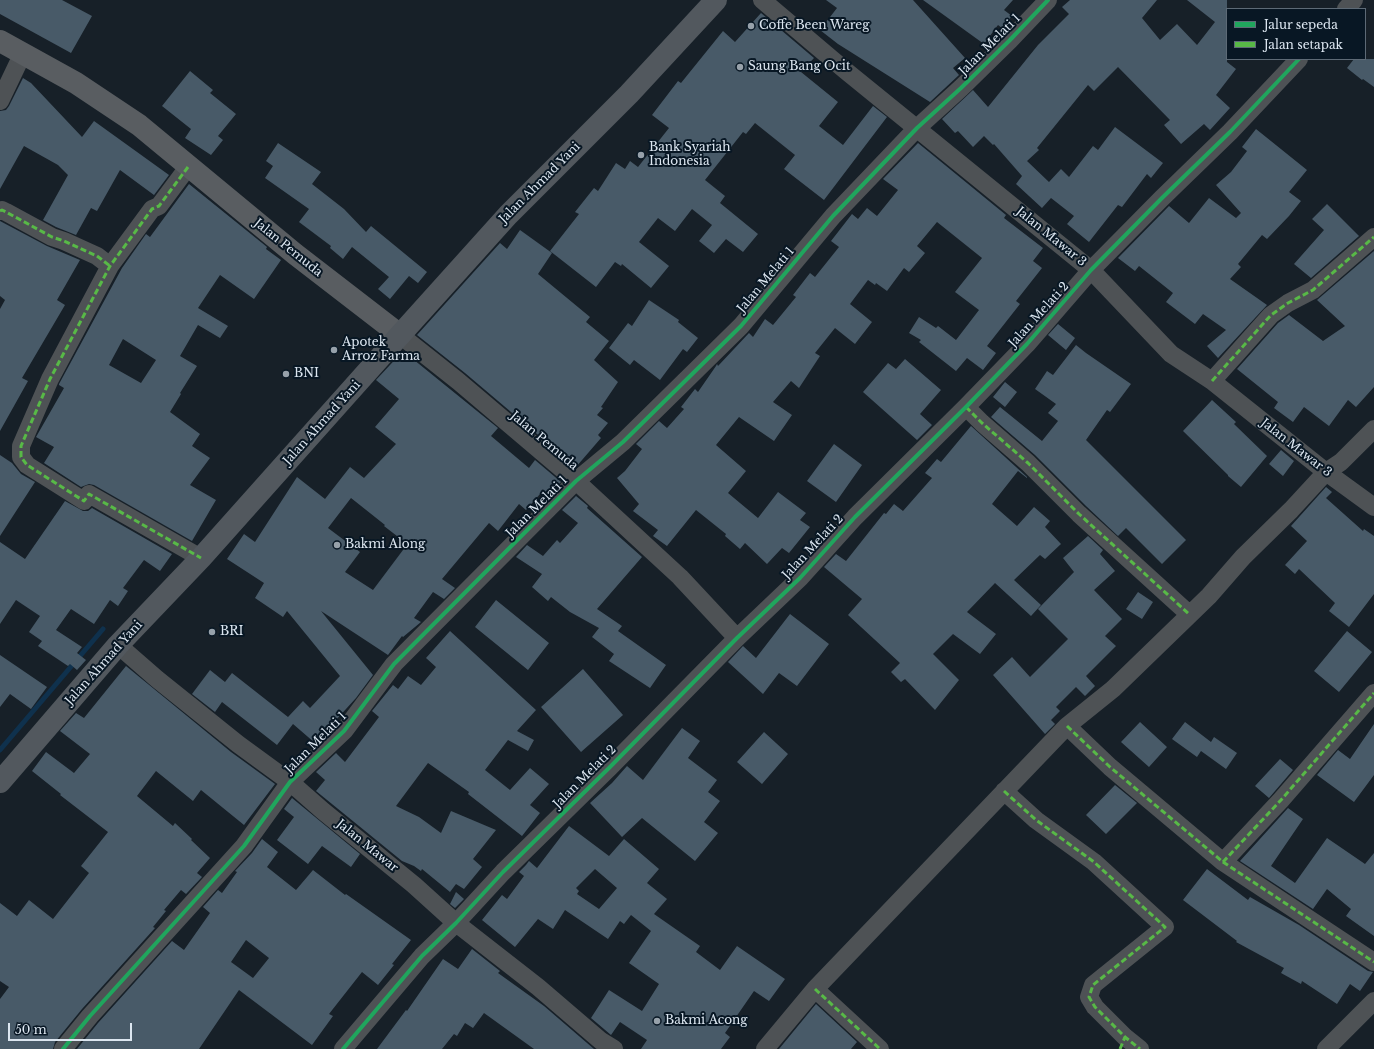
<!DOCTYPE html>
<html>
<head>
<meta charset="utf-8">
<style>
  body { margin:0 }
  #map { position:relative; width:1374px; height:1049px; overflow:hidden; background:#172028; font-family:"Libre Baskerville",serif }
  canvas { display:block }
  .legend { position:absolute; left:1226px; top:8px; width:140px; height:52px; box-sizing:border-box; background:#081724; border:1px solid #5d6a76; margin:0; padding:5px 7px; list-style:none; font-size:12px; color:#dce6f0 }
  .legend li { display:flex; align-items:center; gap:8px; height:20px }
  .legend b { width:20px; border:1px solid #5d6a76 }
  .scale { position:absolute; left:8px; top:1023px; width:124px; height:18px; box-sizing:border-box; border:2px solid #dce6f0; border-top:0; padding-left:5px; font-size:12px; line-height:14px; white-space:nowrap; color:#dce6f0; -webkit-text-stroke:3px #081724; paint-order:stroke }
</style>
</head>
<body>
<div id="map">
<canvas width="1374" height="1049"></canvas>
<ul class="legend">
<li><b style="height:5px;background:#20a55d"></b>Jalur sepeda</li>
<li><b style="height:5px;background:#58b947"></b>Jalan setapak</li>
</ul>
<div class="scale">50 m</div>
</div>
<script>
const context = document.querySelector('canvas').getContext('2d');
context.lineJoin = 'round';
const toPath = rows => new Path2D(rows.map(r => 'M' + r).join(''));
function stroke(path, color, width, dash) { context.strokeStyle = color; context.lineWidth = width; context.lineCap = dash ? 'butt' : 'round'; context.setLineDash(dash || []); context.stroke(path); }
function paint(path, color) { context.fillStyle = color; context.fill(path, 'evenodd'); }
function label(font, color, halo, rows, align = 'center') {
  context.font = font + ' "Libre Baskerville",serif'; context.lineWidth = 4; context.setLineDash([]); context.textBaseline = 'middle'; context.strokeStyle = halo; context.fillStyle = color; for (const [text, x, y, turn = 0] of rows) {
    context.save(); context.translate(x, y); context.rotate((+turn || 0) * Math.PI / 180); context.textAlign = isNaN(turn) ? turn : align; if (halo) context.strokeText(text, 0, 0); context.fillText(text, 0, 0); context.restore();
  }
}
stroke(toPath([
  [0,750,103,629]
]), '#0f314d', 5);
paint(toPath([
  [0,0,62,0,92,16,71,53,0,14],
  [826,0,913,0,965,58,953,68,959,75,930,102,838,44,820,30,837,8],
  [923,0,1013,0,1004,10,1012,16,1002,28,998,25,984,44],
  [1070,0,1157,0,1142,18,1160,40,1177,24,1197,45,1215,22,1187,0,1227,0,1227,62,1236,69,1216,95,1230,108,1210,130,1204,124,1181,144,1164,125,1170,120,1118,67,1094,91,1088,85,1037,148,1039,150,1027,161,1049,182,1061,169,1069,177,1093,146,1098,150,1115,127,1163,163,1151,178,1147,174,1122,207,1118,205,1089,242,1067,224,1074,216,1051,198,1042,208,1016,184,1022,176,994,144,993,145,984,136,973,147,958,131,955,133,942,119,973,90,988,107,1038,45,1069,14,1062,7],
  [761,13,814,58,801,72,838,102,819,126,843,145,873,106,887,117,824,200,784,169,795,155,755,123,746,134,743,132,705,180,725,196,720,203,758,234,743,252,726,239,714,253,699,241,712,225,692,209,675,231,658,218,639,242,669,266,651,288,622,264,621,266,615,262,596,287,550,251,579,214,575,212,594,188,598,191,616,163,625,169,630,161,638,167,669,128,652,115,678,81,681,83,723,31,735,42],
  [1354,59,1374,59,1374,87,1363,79,1362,80,1347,68],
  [190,71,213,90,210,93,236,114,218,136,223,140,211,155,185,138,191,129,162,106],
  [23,78,31,83,82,137,94,121,169,175,154,195,120,170,97,211,91,208,76,235,56,227,43,220,68,175,58,165,24,146,0,189,0,111,6,110,9,106],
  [1256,129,1307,170,1289,192,1301,201,1289,216,1267,239,1262,235,1238,264,1241,267,1230,279,1267,305,1218,358,1207,346,1226,330,1203,314,1195,324,1166,302,1173,293,1139,266,1135,271,1118,258,1169,206,1189,223,1209,198,1236,218,1241,213,1216,185,1231,172,1247,151,1242,147],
  [278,143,321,172,312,184,344,209,366,232,371,226,427,272,418,283,409,276,390,299,378,289,389,277,352,247,343,259,330,248,331,246,299,222,309,209,265,178,273,166,266,161],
  [918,143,1006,215,1004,218,1043,248,1033,261,1042,268,1016,301,1020,304,987,346,996,353,983,370,967,358,956,371,919,342,921,340,909,333,919,317,936,328,938,326,956,340,979,310,955,292,982,258,937,222,917,246,925,253,909,272,904,268,887,291,876,283,875,285,868,280,850,304,872,322,855,344,835,328,815,353,820,356,799,388,791,381,773,402,792,415,774,441,739,417,716,445,746,471,728,493,758,518,778,492,806,513,800,520,810,527,789,553,782,548,767,564,745,543,740,549,725,536,726,534,696,510,667,546,653,536,658,530,633,511,639,504,617,478,625,471,642,449,636,444,659,421,667,428,684,409,681,407,695,389,698,392,716,366,717,364,718,366,749,333,753,337,765,319,773,325,796,297,793,295,810,273,815,277,839,247,831,241,852,214,858,219,867,208,877,216,898,190,883,179],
  [189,184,267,247,266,249,281,260,254,299,220,275,198,308,228,326,220,338,198,325,180,356,197,366,180,393,181,394,170,412,200,434,192,446,210,458,190,485,216,500,192,541,94,485,89,484,81,487,44,463,54,447,36,437,64,388,59,385,59,384,122,268,146,234,150,237],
  [123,339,156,360,141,383,109,365],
  [1327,204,1359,236,1311,278,1294,264,1324,230,1312,219],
  [0,221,47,246,80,260,57,300,65,305,22,378,28,381,0,431,0,309,5,300,0,296],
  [520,230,552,253,538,274,590,317,586,322,609,341,594,360,618,382,601,407,603,408,597,415,608,423,598,435,601,438,576,467,465,373,417,335,500,243,507,249],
  [1374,251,1374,387,1356,407,1348,400,1329,426,1304,407,1293,422,1274,408,1278,402,1237,369,1278,323,1289,315,1323,341,1345,326,1317,300],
  [649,300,679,320,678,322,698,338,687,352,683,349,660,380,634,360,630,365,609,348,628,323,632,326],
  [1058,324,1075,338,1066,350,1048,335],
  [1076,345,1086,353,1131,384,1110,412,1107,410,1086,440,1186,540,1162,564,1126,528,1118,536,1086,506,1035,455,991,417,1000,407,1042,441,1058,421,1048,413,1056,404,1035,389,1047,371,1053,375],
  [403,351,498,428,491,436,529,468,535,460,561,482,545,498,540,494,526,510,519,504,498,531,489,523,442,579,455,588,444,599,433,592,414,618,421,622,403,637,402,636,388,655,321,611,373,675,356,698,315,743,293,724,277,745,222,702,215,712,192,694,210,670,225,682,232,673,288,717,303,701,310,708,340,676,287,611,283,617,255,598,264,583,227,559,244,534,255,542,297,477,325,499,350,467,364,478,396,444,375,427,399,399,376,380],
  [351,498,385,525,384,526,406,543,405,544,406,546,373,590,345,572,360,552,328,528],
  [905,359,941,390,920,414,932,425,917,440,863,392,888,363,896,369],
  [1005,382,1017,392,1005,407,993,397],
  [1212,400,1236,422,1234,424,1267,456,1241,487,1228,476,1228,475,1183,431],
  [971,426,1027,477,1027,478,1018,471,992,504,1017,526,1034,507,1050,521,1045,527,1061,544,1045,559,1040,555,1014,580,1041,605,1031,616,995,583,967,612,996,634,980,654,953,634,933,654,959,680,935,710,905,679,901,682,891,672,900,663,848,615,862,599,824,567,836,554,846,561,884,513,886,514,894,504,903,511,932,478,925,473,937,459,941,462],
  [834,444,862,465,836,502,807,481],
  [1281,450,1294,461,1283,476,1269,464],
  [0,455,12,463,21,474,35,482,0,536],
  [1326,487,1332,492,1326,498,1363,531,1364,529,1374,536,1374,594,1349,627,1329,611,1335,603,1299,569,1295,574,1285,565,1307,541,1291,526],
  [576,496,588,506,587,508,642,557,597,609,622,626,618,631,666,665,650,688,609,661,614,654,592,637,599,628,570,612,551,597,548,601,532,587,542,574,516,557,527,545,543,556,557,540,560,543,578,523,562,510],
  [65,501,83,511,88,511,92,508,172,554,160,571,144,560,123,588,128,591,118,606,110,600,94,624,71,609,56,630,82,647,77,653,86,660,77,670,70,664,68,666,38,646,42,641,29,632,40,616,16,600,0,624,0,542,25,559],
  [1088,536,1103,550,1100,554,1115,571,1094,590,1122,619,1105,636,1116,646,1086,676,1095,686,1085,696,1076,687,1056,707,1060,711,1051,720,1055,724,1045,734,993,675,1012,657,1030,677,1068,639,1038,609,1074,572,1063,558],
  [1138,592,1153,602,1142,619,1126,609],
  [496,600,549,643,528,670,475,627],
  [790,614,829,644,797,686,779,673,763,694,728,662,743,646,756,658],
  [450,631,536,710,517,731,534,740,528,751,508,740,485,770,510,790,530,768,549,784,530,805,540,813,522,836,468,794,469,792,428,763,396,806,419,817,441,833,451,811,496,830,473,859,482,867,464,889,456,884,450,892,422,869,421,871,414,866,402,861,316,791,325,780,316,772,336,753,345,762,379,717,372,711,393,685,398,689,408,676,421,685,436,667,426,658],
  [1347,631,1372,652,1339,692,1314,671],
  [0,655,47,687,31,709,10,694,0,707],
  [126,666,231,752,275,784,244,825,201,790,193,801,156,771,137,796,173,826,175,823,192,839,191,840,210,858,197,873,202,877,186,894,181,890,164,910,166,911,153,927,155,928,82,1009,55,1042,53,1049,0,1049,0,999,9,987,0,981,0,903,17,916,29,900,53,919,89,873,81,866,108,832,60,795,61,794,32,771,46,752,74,773,90,754,60,731,76,713,84,718],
  [583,669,623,715,581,752,541,707],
  [1140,722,1167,747,1149,767,1121,742],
  [1185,722,1211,742,1214,737,1237,753,1226,769,1201,751,1197,757,1172,739],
  [1374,724,1374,775,1354,802,1317,775,1338,750,1350,759],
  [682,728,700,741,688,758,717,780,708,792,720,801,704,822,718,833,695,861,642,818,622,837,590,803,612,783,627,766,643,780],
  [764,732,788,754,762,784,737,762],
  [1280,759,1293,770,1269,798,1255,786],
  [1115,785,1137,803,1106,834,1086,815],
  [292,798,360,854,351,867,322,846,308,864,277,840,294,817,284,809],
  [1288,808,1303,819,1271,866,1295,883,1327,838,1365,864,1374,853,1374,936,1346,916,1351,909,1327,889,1313,909,1240,861],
  [569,826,609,856,624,839,659,869,647,883,667,899,654,914,700,946,696,952,720,970,737,946,785,979,769,1001,754,991,725,1033,730,1037,721,1049,641,1049,647,1040,620,1022,611,1035,591,1018,609,990,642,1011,659,984,629,963,651,931,631,915,624,924,620,921,608,939,565,910,553,929,538,919,515,947,482,920,502,895,507,899,524,876,519,872,526,865,529,861,537,868],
  [595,869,617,888,599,909,577,894,579,891,576,888],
  [262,839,278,852,267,867,296,890,313,870,345,895,346,894,411,940,392,964,394,965,378,985,362,972,329,1014,333,1016,312,1045,239,990,199,1049,77,1049,98,1023,172,941,184,950,210,913,203,907,218,890,222,893,237,872,235,871,252,853],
  [246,940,269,958,253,978,231,962],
  [1207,869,1248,900,1250,897,1299,925,1368,971,1373,972,1360,991,1350,984,1337,1004,1302,981,1301,984,1281,973,1284,968,1236,942,1237,941,1183,900],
  [456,892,464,899,455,908,450,904],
  [472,949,500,971,498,973,544,1006,594,1049,534,1049,484,1013,473,1028,465,1023,457,1036,454,1034,442,1049,377,1049,406,1010,407,1011,443,959,458,969],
  [816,1004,857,1042,851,1049,779,1049]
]), '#485a68');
stroke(toPath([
  [762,0,846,71,1091,270,1171,354,1212,381,1326,472,1374,507],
  [1346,9,1354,0],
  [0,101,23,53],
  [188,167,159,206,152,209,110,266,50,379,21,446,21,457,27,465,84,501,89,494,201,558],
  [0,211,2,210,6,212,52,237,64,241,97,256,110,266],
  [400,335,458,381,576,481,680,577,737,638],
  [1212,381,1271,315,1288,303,1313,290,1374,237],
  [966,407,982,423,1028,463,1079,514,1189,614],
  [118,645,157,679,238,744,290,782,323,811,414,885,456,923,538,987,601,1041,614,1049],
  [1067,726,1110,767,1223,862,1374,962],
  [1004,791,1036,820,1094,862,1165,927,1093,985,1089,997,1095,1007,1125,1037,1140,1049],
  [1223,862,1281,800,1374,693],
  [815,989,880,1049],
  [63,1049,90,1016,244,846,290,782,344,731,394,664,576,481,623,442,741,326,833,216,917,128,961,88,1010,40,1048,0],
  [343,1049,422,956,456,923,503,872,610,767,737,638,800,578,855,517,966,407,1027,344,1091,270,1162,198,1230,132,1299,59],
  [765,1049,815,989,1067,726,1113,689,1209,596,1243,557,1291,510,1326,472,1341,462,1374,429],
  [1326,1049,1374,1001]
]), '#4e5255', 18);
stroke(toPath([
  [0,41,76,83,139,125,295,254,400,335]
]), '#595d61', 22);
stroke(toPath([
  [0,782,118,645,201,558,400,335,508,215,629,94,716,0]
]), '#52585e', 22);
stroke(toPath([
  [188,167,159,206,152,209,110,266,50,379,21,446,21,457,27,465,84,501,89,494,201,558],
  [0,211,2,210,6,212,52,237,64,241,97,256,110,266],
  [1212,381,1271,315,1288,303,1313,290,1374,237],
  [966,407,982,423,1028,463,1079,514,1189,614],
  [1067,726,1110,767,1223,862,1374,962],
  [1004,791,1036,820,1094,862,1165,927,1093,985,1089,997,1095,1007,1125,1037,1140,1049],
  [1223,862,1281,800,1374,693],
  [815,989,880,1049],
  [1120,1049,1125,1037]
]), '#58b947', 3, [6, 3]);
stroke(toPath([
  [63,1049,90,1016,244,846,290,782,344,731,394,664,576,481,623,442,741,326,833,216,917,128,961,88,1010,40,1048,0],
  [343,1049,422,956,456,923,503,872,610,767,737,638,800,578,855,517,966,407,1027,344,1091,270,1162,198,1230,132,1299,59]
]), '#20a55d', 4);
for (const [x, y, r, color] of [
  [751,26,4,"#97a1aa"],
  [740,67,4,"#97a1aa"],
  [641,155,4,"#97a1aa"],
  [334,350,4,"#97a1aa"],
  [286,374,4,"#97a1aa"],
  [337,545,4,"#97a1aa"],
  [212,632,4,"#97a1aa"],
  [657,1021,4,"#97a1aa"]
]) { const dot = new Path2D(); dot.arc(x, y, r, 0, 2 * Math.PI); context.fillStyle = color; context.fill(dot); stroke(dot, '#081724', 1.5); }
label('12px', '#dce6f0', '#081724', [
  ["Coffe Been Wareg",759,26],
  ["Saung Bang Ocit",748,67],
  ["Bank Syariah",649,148],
  ["Indonesia",649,162],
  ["Apotek",342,343],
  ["Arroz Farma",342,357],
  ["BNI",294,374],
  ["Bakmi Along",345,545],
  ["BRI",220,632],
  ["Bakmi Acong",665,1021]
], 'left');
label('12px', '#dce6f0', '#081724', [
  ["Jalan Melati 1",990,45,-45],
  ["Jalan Ahmad Yani",540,183,-45],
  ["Jalan Mawar 3",1051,237,39],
  ["Jalan Pemuda",288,248,39],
  ["Jalan Melati 1",766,280,-50],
  ["Jalan Melati 2",1039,315,-48],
  ["Jalan Ahmad Yani",322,423,-48],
  ["Jalan Pemuda",544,441,40],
  ["Jalan Mawar 3",1296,448,38],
  ["Jalan Melati 1",537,507,-45],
  ["Jalan Melati 2",813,547,-47],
  ["Jalan Ahmad Yani",104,663,-48],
  ["Jalan Melati 1",316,743,-45],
  ["Jalan Melati 2",585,777,-45],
  ["Jalan Mawar",367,846,39]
]);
</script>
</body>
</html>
